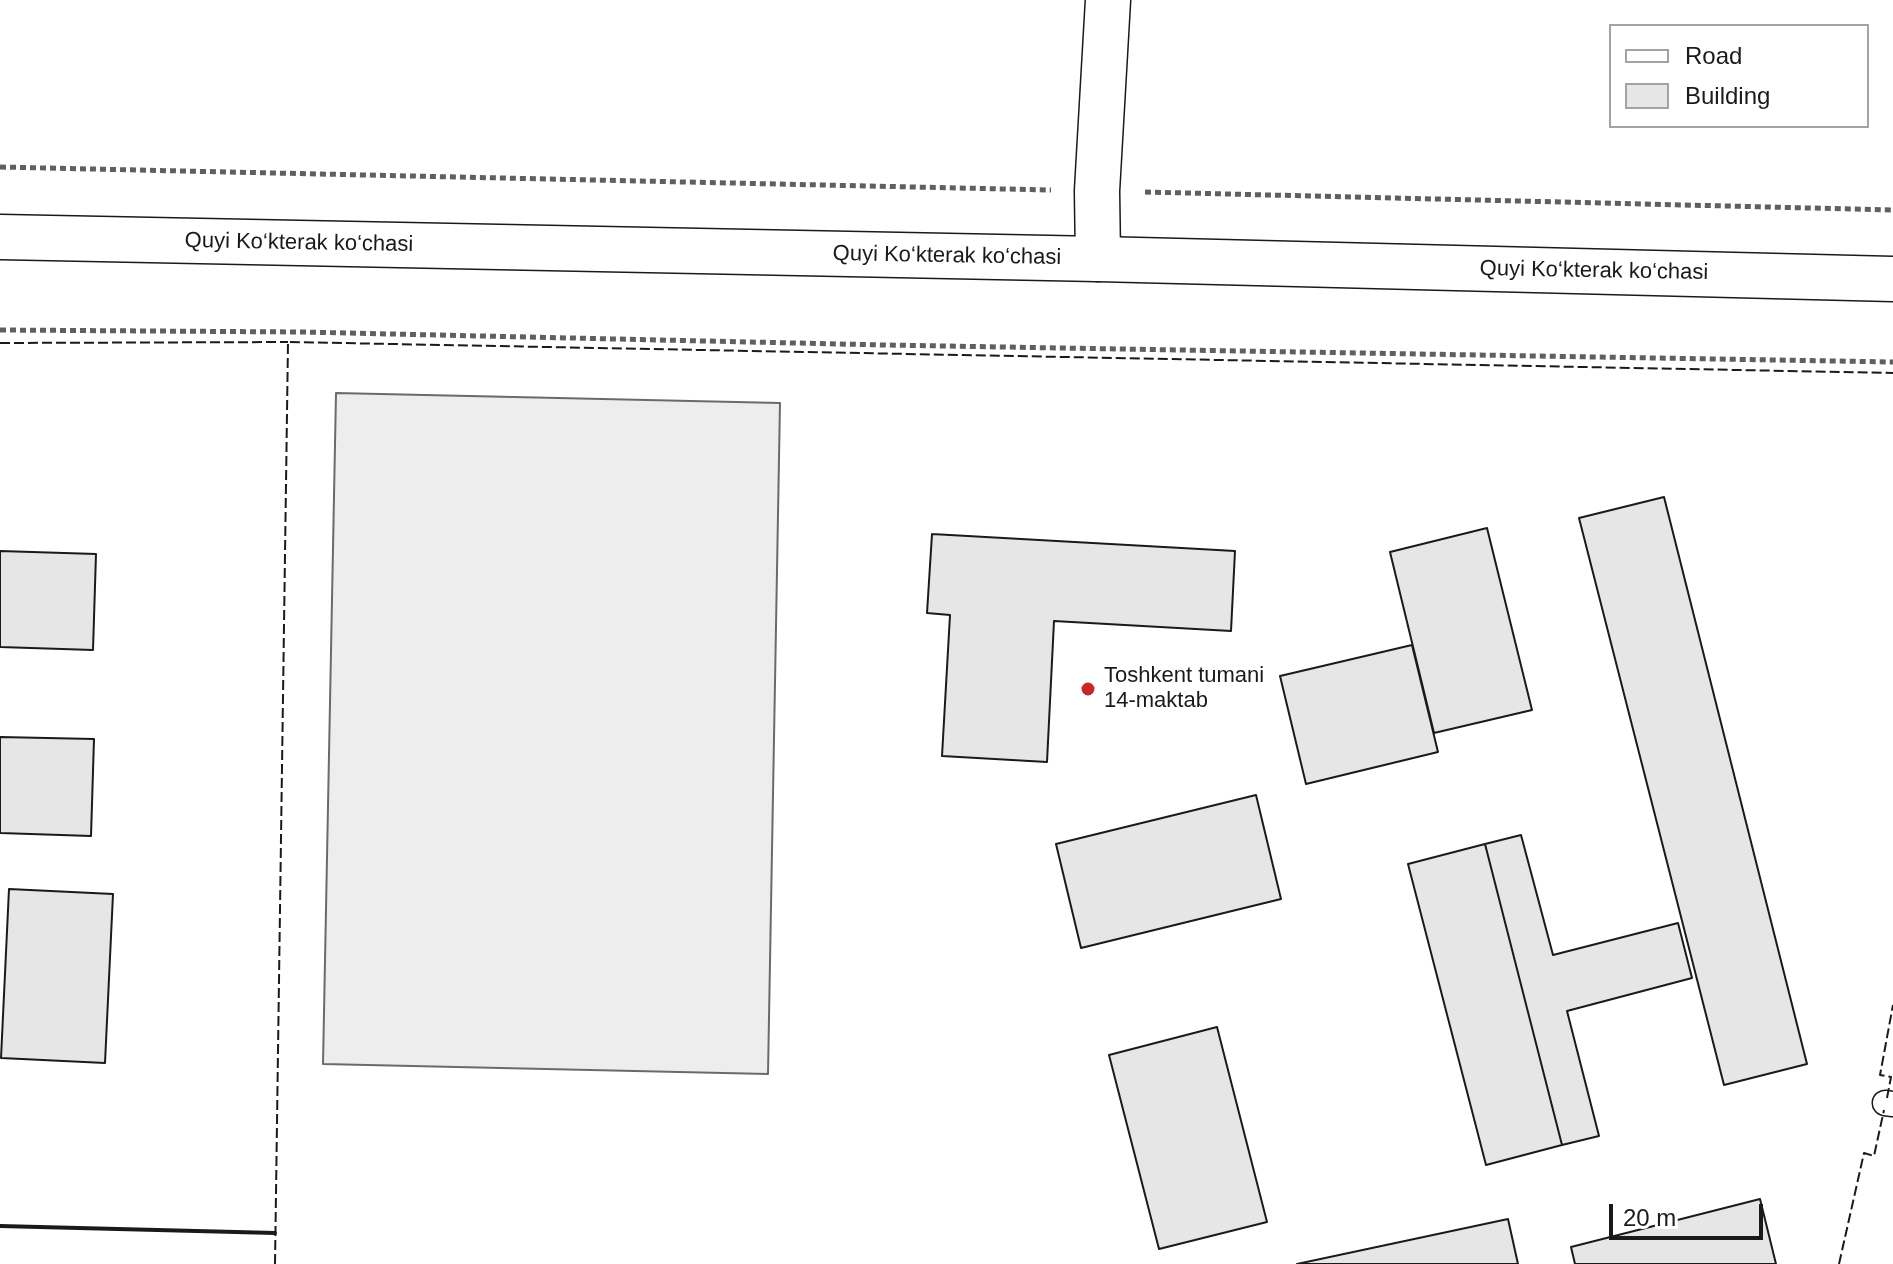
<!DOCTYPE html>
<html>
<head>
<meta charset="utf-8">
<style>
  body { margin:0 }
  #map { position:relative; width:1893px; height:1264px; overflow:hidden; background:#fff; font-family:Helvetica,sans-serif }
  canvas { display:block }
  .legend { position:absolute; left:1609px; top:24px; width:260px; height:104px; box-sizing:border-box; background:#fff; border:2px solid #a3a3a3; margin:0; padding:10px 14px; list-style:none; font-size:24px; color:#1a1a1a }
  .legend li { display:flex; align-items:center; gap:16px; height:40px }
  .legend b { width:40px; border:2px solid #a3a3a3 }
  .scale { position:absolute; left:1609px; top:1204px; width:154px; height:36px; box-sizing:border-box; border:4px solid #1a1a1a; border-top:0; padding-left:10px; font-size:24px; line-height:28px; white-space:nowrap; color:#1a1a1a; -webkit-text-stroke:6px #fff; paint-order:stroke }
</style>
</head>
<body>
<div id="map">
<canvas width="1893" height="1264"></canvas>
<ul class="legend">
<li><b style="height:10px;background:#fff"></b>Road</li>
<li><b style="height:22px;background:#e6e6e6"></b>Building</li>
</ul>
<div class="scale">20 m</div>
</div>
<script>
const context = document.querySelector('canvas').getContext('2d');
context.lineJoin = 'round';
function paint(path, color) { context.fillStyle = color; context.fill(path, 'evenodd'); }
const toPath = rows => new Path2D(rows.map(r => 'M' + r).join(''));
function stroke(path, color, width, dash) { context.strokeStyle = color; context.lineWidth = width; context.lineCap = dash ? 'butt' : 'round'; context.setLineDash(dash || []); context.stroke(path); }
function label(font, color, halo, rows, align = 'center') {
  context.font = font + ' Helvetica,sans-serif'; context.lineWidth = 6; context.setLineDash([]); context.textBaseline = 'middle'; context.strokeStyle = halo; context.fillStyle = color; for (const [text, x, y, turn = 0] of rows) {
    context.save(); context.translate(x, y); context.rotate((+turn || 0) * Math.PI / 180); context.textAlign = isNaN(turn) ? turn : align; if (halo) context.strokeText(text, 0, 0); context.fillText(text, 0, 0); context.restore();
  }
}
const built = toPath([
  [336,393,780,403,768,1074,323,1064,336,393]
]);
paint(built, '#ededed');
stroke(built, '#6a6a6a', 2);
const building = toPath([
  [1664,497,1807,1064,1724,1085,1579,518,1664,497],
  [1487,528,1532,710,1434,733,1390,552,1487,528],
  [932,534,1235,551,1231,631,1054,621,1047,762,942,756,950,615,927,613,932,534],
  [0,551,96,554,93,650,0,647,0,551],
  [1412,645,1438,752,1306,784,1280,676,1412,645],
  [0,737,94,739,91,836,0,833,0,737],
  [1256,795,1281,899,1081,948,1056,844,1256,795],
  [1521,835,1553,955,1678,923,1692,978,1567,1011,1599,1136,1562,1145,1485,844,1521,835],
  [1485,844,1562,1145,1486,1165,1408,864,1485,844],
  [9,889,113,894,105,1063,1,1058,9,889],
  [1217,1027,1267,1222,1159,1249,1109,1055,1217,1027],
  [1760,1199,1776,1264,1575,1264,1571,1247,1760,1199],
  [1508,1219,1518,1264,1297,1264,1508,1219]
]);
paint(building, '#e6e6e6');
stroke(building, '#1a1a1a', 2);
const service = toPath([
  [1885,1103,1893,1104]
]);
const minor = toPath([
  [1098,259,1097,191,1108,0]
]);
const primary = toPath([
  [0,237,1098,259,1893,279]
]);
stroke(service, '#1a1a1a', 27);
stroke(minor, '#1a1a1a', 47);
stroke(primary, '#1a1a1a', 47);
stroke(toPath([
  [0,167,1051,190],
  [1145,192,1893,210],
  [0,330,302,332,884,345,1893,362]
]), '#5f5f5f', 5, [6, 4]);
stroke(service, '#fff', 24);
stroke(minor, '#fff', 44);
stroke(primary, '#fff', 44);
stroke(toPath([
  [0,343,288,342],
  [1887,1098,1891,1077,1880,1075,1893,1005],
  [275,1264,288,342,1893,373],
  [1839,1264,1864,1153,1874,1156,1884,1110]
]), '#1a1a1a', 2, [10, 4]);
stroke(toPath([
  [0,1226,275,1233]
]), '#1a1a1a', 4);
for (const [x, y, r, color] of [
  [1088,689,8,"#c62828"]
]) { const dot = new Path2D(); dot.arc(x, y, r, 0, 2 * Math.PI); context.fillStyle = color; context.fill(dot); stroke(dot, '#fff', 3); }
label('22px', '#1a1a1a', '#fff', [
  ["Quyi Ko‘kterak ko‘chasi",299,243,1],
  ["Quyi Ko‘kterak ko‘chasi",947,256,1],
  ["Quyi Ko‘kterak ko‘chasi",1594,271,1]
]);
label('22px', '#1a1a1a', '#fff', [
  ["Toshkent tumani",1104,676],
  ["14-maktab",1104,701]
], 'left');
</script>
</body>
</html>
